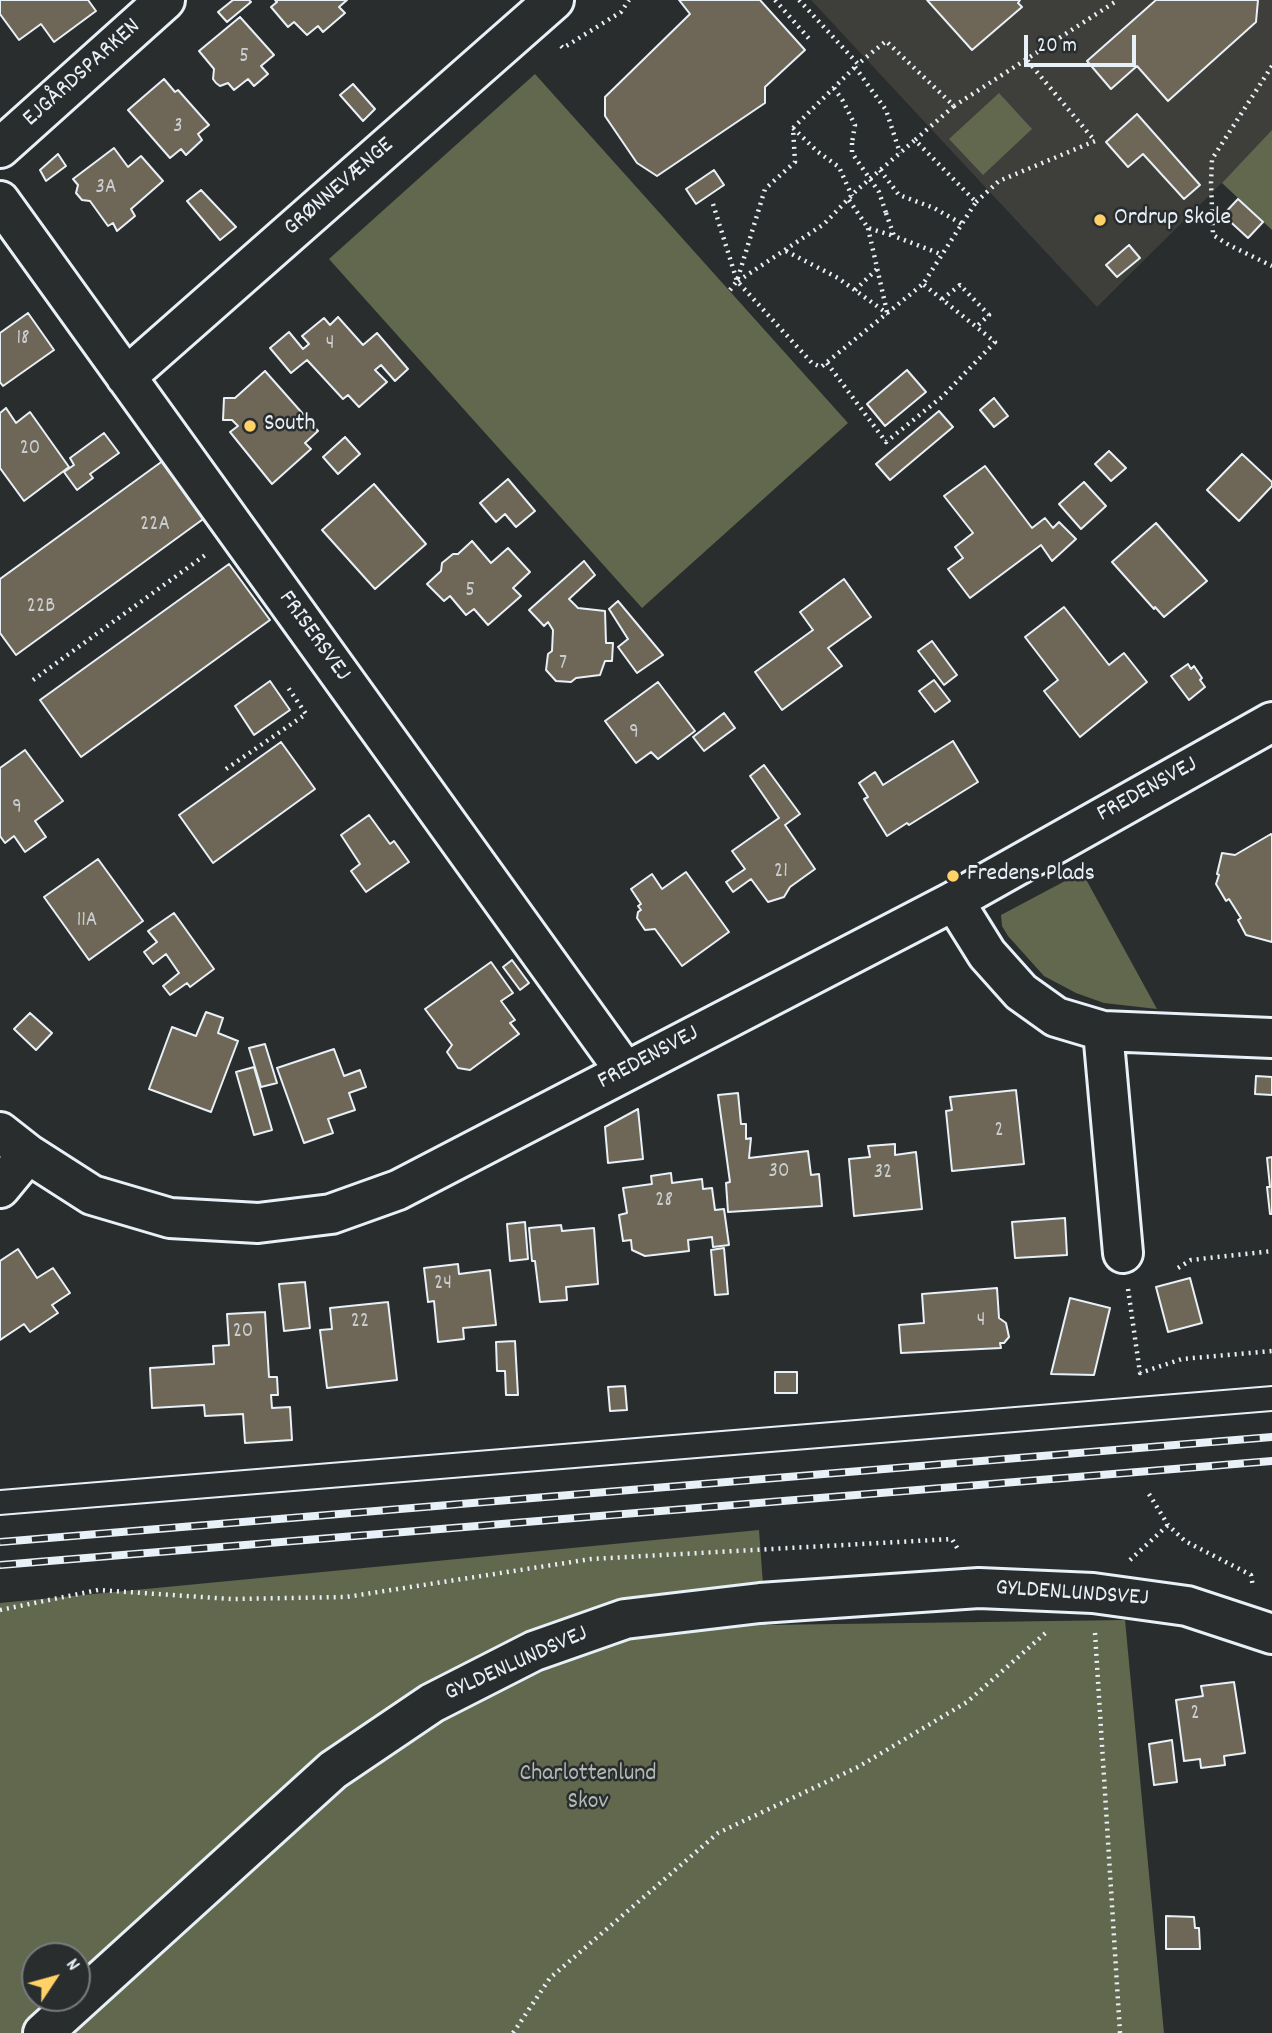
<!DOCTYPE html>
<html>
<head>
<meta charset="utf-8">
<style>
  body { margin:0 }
  #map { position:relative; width:1272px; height:2033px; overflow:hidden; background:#2a2d2e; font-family:Dekko,sans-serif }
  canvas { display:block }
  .north { position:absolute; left:21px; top:1942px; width:70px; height:70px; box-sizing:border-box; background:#2a2d2e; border:2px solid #767b7f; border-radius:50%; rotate:54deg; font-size:19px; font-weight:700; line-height:28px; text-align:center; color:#e8f1f8 }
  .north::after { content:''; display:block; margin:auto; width:24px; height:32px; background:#ffd166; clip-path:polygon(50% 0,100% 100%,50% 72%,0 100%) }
  .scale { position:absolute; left:1024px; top:35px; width:112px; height:32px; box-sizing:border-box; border:4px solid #e8f1f8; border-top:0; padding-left:9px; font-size:21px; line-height:24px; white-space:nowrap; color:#e8f1f8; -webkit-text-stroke:5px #2a2d2e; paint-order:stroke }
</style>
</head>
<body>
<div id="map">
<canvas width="1272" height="2033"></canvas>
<div class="north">N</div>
<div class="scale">20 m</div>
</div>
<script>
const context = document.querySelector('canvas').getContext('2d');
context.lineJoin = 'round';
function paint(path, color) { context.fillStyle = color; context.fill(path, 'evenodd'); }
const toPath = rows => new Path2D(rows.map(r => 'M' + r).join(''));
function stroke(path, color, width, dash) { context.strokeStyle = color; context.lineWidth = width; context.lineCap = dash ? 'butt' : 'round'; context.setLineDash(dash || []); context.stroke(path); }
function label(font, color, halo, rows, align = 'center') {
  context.font = font + ' Dekko,sans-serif'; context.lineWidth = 5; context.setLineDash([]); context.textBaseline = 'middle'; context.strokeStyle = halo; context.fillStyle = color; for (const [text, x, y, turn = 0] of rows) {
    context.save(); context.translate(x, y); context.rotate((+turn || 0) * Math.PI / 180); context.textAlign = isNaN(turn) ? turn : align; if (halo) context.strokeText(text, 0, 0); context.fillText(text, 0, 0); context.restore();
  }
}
paint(toPath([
  [811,0,1272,0,1272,133,1097,307]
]), '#3e3e3a');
paint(toPath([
  [535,74,848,423,642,608,329,259],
  [999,93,1032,129,983,175,949,139],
  [1272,130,1272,230,1222,183],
  [1082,872,1157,1009,1104,1003,1076,993,1044,976,1008,936,1002,926,1001,915],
  [759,1530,766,1625,1125,1620,1164,2033,0,2033,0,1603],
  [35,1956,77,1956,77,1998,35,1998]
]), '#61684e');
const building = toPath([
  [0,0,88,0,96,11,54,42,41,24,19,40,0,14,0,0],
  [233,0,249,0,251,2,227,22,218,12,233,0],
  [275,0,347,0,339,7,345,13,323,32,318,26,307,35,294,22,288,27,271,7,277,2,275,0],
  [679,0,760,0,805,50,765,87,765,103,657,176,637,163,605,116,605,97,690,14,679,0],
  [927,0,1020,0,1018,3,1022,7,972,50,927,0],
  [1156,0,1258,0,1256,22,1168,101,1137,66,1111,89,1087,61,1156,0],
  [240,17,274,55,261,66,268,74,254,86,248,79,234,90,228,83,220,86,216,83,213,79,214,69,199,51,240,17],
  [164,79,175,92,178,90,209,125,198,134,202,140,186,155,181,149,170,158,128,110,164,79],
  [353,84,375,109,363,121,340,95,353,84],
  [1137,114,1200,185,1184,199,1143,154,1128,167,1106,142,1137,114],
  [114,148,128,167,141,156,163,181,131,209,135,216,117,231,113,223,108,226,90,201,82,200,76,193,78,185,73,179,114,148],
  [58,154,66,166,46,181,40,170,58,154],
  [714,170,724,185,696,204,686,189,714,170],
  [201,190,236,227,220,240,187,201,201,190],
  [1238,199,1263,222,1248,238,1223,215,1238,199],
  [1129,245,1140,258,1117,277,1106,265,1129,245],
  [28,313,54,350,3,386,0,382,0,333,28,313],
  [338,317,363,345,377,333,408,369,395,381,381,365,375,370,387,382,359,407,348,395,343,399,307,360,291,373,270,348,289,332,303,349,309,344,302,336,324,318,330,325,338,317],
  [907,370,926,392,885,426,867,404,907,370],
  [265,371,318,431,305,443,311,449,272,484,230,432,238,426,232,420,223,420,224,398,235,398,265,371],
  [994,398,1008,416,994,427,980,410,994,398],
  [6,408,16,423,30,412,69,467,24,501,0,468,0,413,6,408],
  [939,411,953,427,890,480,876,464,939,411],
  [104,433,119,453,90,474,93,478,77,490,64,472,74,465,70,458,104,433],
  [345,437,360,454,338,474,323,457,345,437],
  [1109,451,1126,468,1111,481,1095,464,1109,451],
  [1242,454,1272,482,1272,486,1239,521,1207,490,1242,454],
  [164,460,206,517,16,655,0,633,0,579,164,460],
  [985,466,1032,528,1045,518,1053,528,1059,522,1076,539,1052,561,1041,545,970,598,948,569,963,558,955,547,973,533,944,496,985,466],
  [508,479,535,511,516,527,505,514,496,522,480,503,508,479],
  [1084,482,1106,506,1081,529,1059,504,1084,482],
  [374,484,426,544,375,589,322,530,374,484],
  [1156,523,1207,581,1164,617,1155,607,1154,609,1112,562,1156,523],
  [472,541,491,563,508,548,530,572,513,588,521,596,488,625,474,609,466,615,450,596,444,601,427,584,441,571,442,563,453,554,458,554,472,541],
  [584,561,595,575,569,599,578,608,605,611,606,643,613,643,612,661,605,661,600,675,576,678,571,682,556,681,546,670,548,654,552,651,553,630,548,622,544,626,529,610,584,561],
  [229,564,270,620,81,757,40,700,229,564],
  [844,579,871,617,828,648,842,666,782,710,755,672,813,630,800,612,844,579],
  [618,601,663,655,637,673,618,647,628,639,609,609,618,601],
  [1064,607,1109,665,1124,653,1147,682,1080,737,1044,691,1058,680,1025,637,1064,607],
  [932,641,957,675,944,685,918,651,932,641],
  [1188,664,1191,669,1194,666,1202,678,1200,680,1205,687,1189,700,1171,676,1188,664],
  [934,680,950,701,935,712,919,691,934,680],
  [270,681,290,710,254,735,235,706,270,681],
  [658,682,695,731,658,759,651,752,636,763,605,721,658,682],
  [724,713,735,728,704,751,693,737,724,713],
  [953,741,978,782,909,825,907,823,887,836,864,799,868,797,859,783,875,772,883,785,953,741],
  [281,742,315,789,213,863,179,815,281,742],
  [25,750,63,801,35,821,46,837,25,852,14,836,5,843,0,836,0,768,25,750],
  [764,765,800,814,785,825,815,869,790,887,784,897,768,902,751,879,733,892,726,882,745,869,732,851,779,818,750,776,764,765],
  [369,815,390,844,394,841,409,862,366,892,351,871,360,864,341,835,369,815],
  [1271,834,1272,836,1272,942,1246,935,1238,920,1241,918,1229,899,1226,901,1216,884,1219,875,1217,874,1222,853,1235,855,1271,834],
  [98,859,143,921,89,960,44,897,98,859],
  [686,872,729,932,682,966,655,929,645,930,637,918,638,912,641,910,638,906,641,904,631,889,652,874,662,889,686,872],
  [174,913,214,969,190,987,187,983,170,995,163,986,179,973,166,954,153,964,144,952,157,942,148,931,174,913],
  [512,960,529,983,520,990,503,967,512,960],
  [491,962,513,993,501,1001,515,1020,510,1023,519,1034,470,1070,458,1068,447,1052,452,1045,425,1009,491,962],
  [206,1012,223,1018,218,1033,238,1041,211,1112,149,1089,172,1027,196,1036,206,1012],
  [30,1013,52,1033,36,1050,14,1029,30,1013],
  [265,1044,277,1083,261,1087,249,1048,265,1044],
  [334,1049,344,1076,360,1070,366,1087,349,1093,355,1110,328,1119,333,1133,304,1143,277,1068,334,1049],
  [254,1067,272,1130,254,1135,236,1072,254,1067],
  [1256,1076,1272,1077,1272,1095,1255,1094,1256,1076],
  [1016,1090,1024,1164,952,1171,946,1111,952,1110,950,1097,1016,1090],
  [738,1093,741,1124,746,1124,746,1139,751,1138,749,1158,808,1151,811,1175,819,1174,822,1206,728,1212,726,1183,730,1182,718,1095,738,1093],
  [638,1109,643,1159,608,1163,605,1127,638,1109],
  [895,1144,895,1155,916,1152,922,1209,854,1216,849,1159,870,1157,868,1146,895,1144],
  [1272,1157,1272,1214,1270,1214,1267,1187,1270,1187,1267,1158,1272,1157],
  [671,1173,672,1183,702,1179,703,1189,712,1188,715,1210,724,1209,729,1245,713,1247,712,1237,688,1240,689,1251,645,1256,632,1250,631,1240,623,1241,619,1215,627,1213,623,1188,652,1184,651,1176,671,1173],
  [1065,1218,1067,1255,1015,1258,1012,1222,1065,1218],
  [525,1222,528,1259,510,1261,507,1224,525,1222],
  [561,1225,562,1231,594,1228,598,1284,566,1287,567,1300,540,1302,535,1261,532,1261,529,1228,561,1225],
  [724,1248,728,1294,715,1295,711,1250,724,1248],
  [18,1249,37,1278,53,1268,70,1293,52,1305,58,1313,30,1332,24,1324,0,1340,0,1261,18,1249],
  [458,1264,459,1274,490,1270,496,1325,463,1328,464,1339,438,1342,434,1301,428,1302,424,1268,458,1264],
  [1190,1278,1202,1323,1168,1332,1156,1287,1190,1278],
  [305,1282,310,1328,284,1331,279,1284,305,1282],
  [997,1288,999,1318,1006,1323,1009,1337,1004,1343,1000,1343,1001,1348,901,1353,899,1325,924,1323,922,1294,997,1288],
  [1070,1298,1110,1308,1094,1375,1051,1374,1070,1298],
  [388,1302,397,1380,327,1388,320,1330,332,1329,330,1308,388,1302],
  [265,1312,269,1377,277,1377,278,1395,271,1395,272,1408,290,1407,292,1440,245,1443,243,1414,205,1416,204,1405,152,1408,150,1368,214,1364,213,1346,229,1345,227,1314,265,1312],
  [515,1341,518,1395,506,1395,505,1371,497,1371,496,1342,515,1341],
  [775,1372,797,1372,797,1393,775,1393,775,1372],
  [625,1386,627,1410,610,1411,608,1387,625,1386],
  [1234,1682,1245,1753,1224,1756,1225,1765,1201,1768,1200,1759,1184,1761,1176,1700,1203,1696,1201,1686,1234,1682],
  [1172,1740,1177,1782,1154,1785,1149,1744,1172,1740],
  [1166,1916,1194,1917,1195,1928,1199,1928,1200,1949,1166,1949,1166,1916]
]);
paint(building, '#6e6656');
stroke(building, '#e8f1f8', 2);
const minor = toPath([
  [0,148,165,0],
  [0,201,625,1071],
  [126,377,554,0],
  [954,901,987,954,1021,992,1056,1017,1103,1031,1272,1038],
  [1103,1031,1123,1253],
  [0,1132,28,1154,92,1195,170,1218,258,1223,331,1214,398,1190,954,901,1272,722],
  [0,1188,28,1154],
  [43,2033,333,1770,432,1703,534,1651,625,1619,760,1603,979,1588,1093,1593,1187,1606,1272,1634]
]);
stroke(minor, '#e8f1f8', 44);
stroke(toPath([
  [775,0,811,41],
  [799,0,858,64,886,41,954,106,1118,0],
  [561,46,563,48,621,12,629,0],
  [1272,66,1212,159,1211,183,1213,235,1229,245,1272,266],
  [855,67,886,110,900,153],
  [834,88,843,101,855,125,852,143],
  [793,128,818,152,839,167,852,196],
  [880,170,899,195,934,208,962,224],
  [849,200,868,228,894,236],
  [976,202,999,181,1095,141,1026,59],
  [713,204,737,281,812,363,821,367,923,284,976,202,915,140,954,106],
  [886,213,894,236,943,255],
  [868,228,887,312],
  [786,251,838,278,888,314],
  [738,281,824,224,857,190,915,140],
  [730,290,737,281,765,189,795,162,793,128,858,64],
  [855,290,877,269],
  [942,299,960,285,989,315,976,327],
  [827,363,886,442,943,396,995,342,923,284],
  [33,680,208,553],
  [226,769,306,714,287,686],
  [1178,1268,1191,1260,1272,1251],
  [1128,1289,1140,1373,1182,1359,1272,1351],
  [1149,1494,1168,1525,1185,1541,1251,1575,1253,1587],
  [1130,1560,1168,1525],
  [0,1610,98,1590,231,1599,346,1597,591,1559,952,1539,959,1551],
  [1095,1633,1120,2033],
  [513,2033,550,1978,718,1833,858,1767,967,1702,1049,1630]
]), '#e8f1f8', 4.5, [2, 5]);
stroke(minor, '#2a2d2e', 38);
stroke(toPath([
  [0,1490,1272,1386],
  [0,1515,1272,1411]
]), '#e8f1f8', 2);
const rail = toPath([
  [0,1542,1272,1437],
  [0,1565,1272,1461]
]);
stroke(rail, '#e8f1f8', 8);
stroke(rail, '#2a2d2e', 5, [16]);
stroke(toPath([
  [852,143,852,153,879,192,886,213]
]), '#e8f1f8', 4.5, [2, 5]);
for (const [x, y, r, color] of [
  [1100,220,7,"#ffd166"],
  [250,426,7,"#ffd166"],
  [953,876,7,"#ffd166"]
]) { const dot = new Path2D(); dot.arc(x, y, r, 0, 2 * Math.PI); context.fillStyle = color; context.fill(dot); stroke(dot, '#2a2d2e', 2.5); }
label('21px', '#caced0', null, [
  ["5",244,58],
  ["3",178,128],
  ["3A",106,189],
  ["18",23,340],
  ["4",330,345],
  ["20",30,450],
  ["22A",155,526],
  ["5",470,592],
  ["22B",41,608],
  ["7",563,665],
  ["9",634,734],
  ["9",17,809],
  ["21",781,873],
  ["11A",87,922],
  ["2",999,1132],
  ["30",779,1173],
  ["32",883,1174],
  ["28",664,1202],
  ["24",443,1285],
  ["4",981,1322],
  ["22",360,1323],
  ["20",243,1333],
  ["2",1195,1715]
]);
label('24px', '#e8f1f8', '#2a2d2e', [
  ["EJGÅRDSPARKEN",83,74,-42],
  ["GRØNNEVÆNGE",340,188,-41],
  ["FRISERSVEJ",313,637,54],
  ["FREDENSVEJ",1148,791,-29],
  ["FREDENSVEJ",649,1059,-28],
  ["GYLDENLUNDSVEJ",1072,1595,4],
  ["GYLDENLUNDSVEJ",517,1665,-24]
]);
label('24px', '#e8f1f8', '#2a2d2e', [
  ["Ordrup Skole",1114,220],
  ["South",264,426],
  ["Fredens Plads",967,876]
], 'left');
label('24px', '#b2bab4', '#2a2d2e', [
  ["Charlottenlund",588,1776],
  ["Skov",588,1804]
]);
</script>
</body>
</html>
